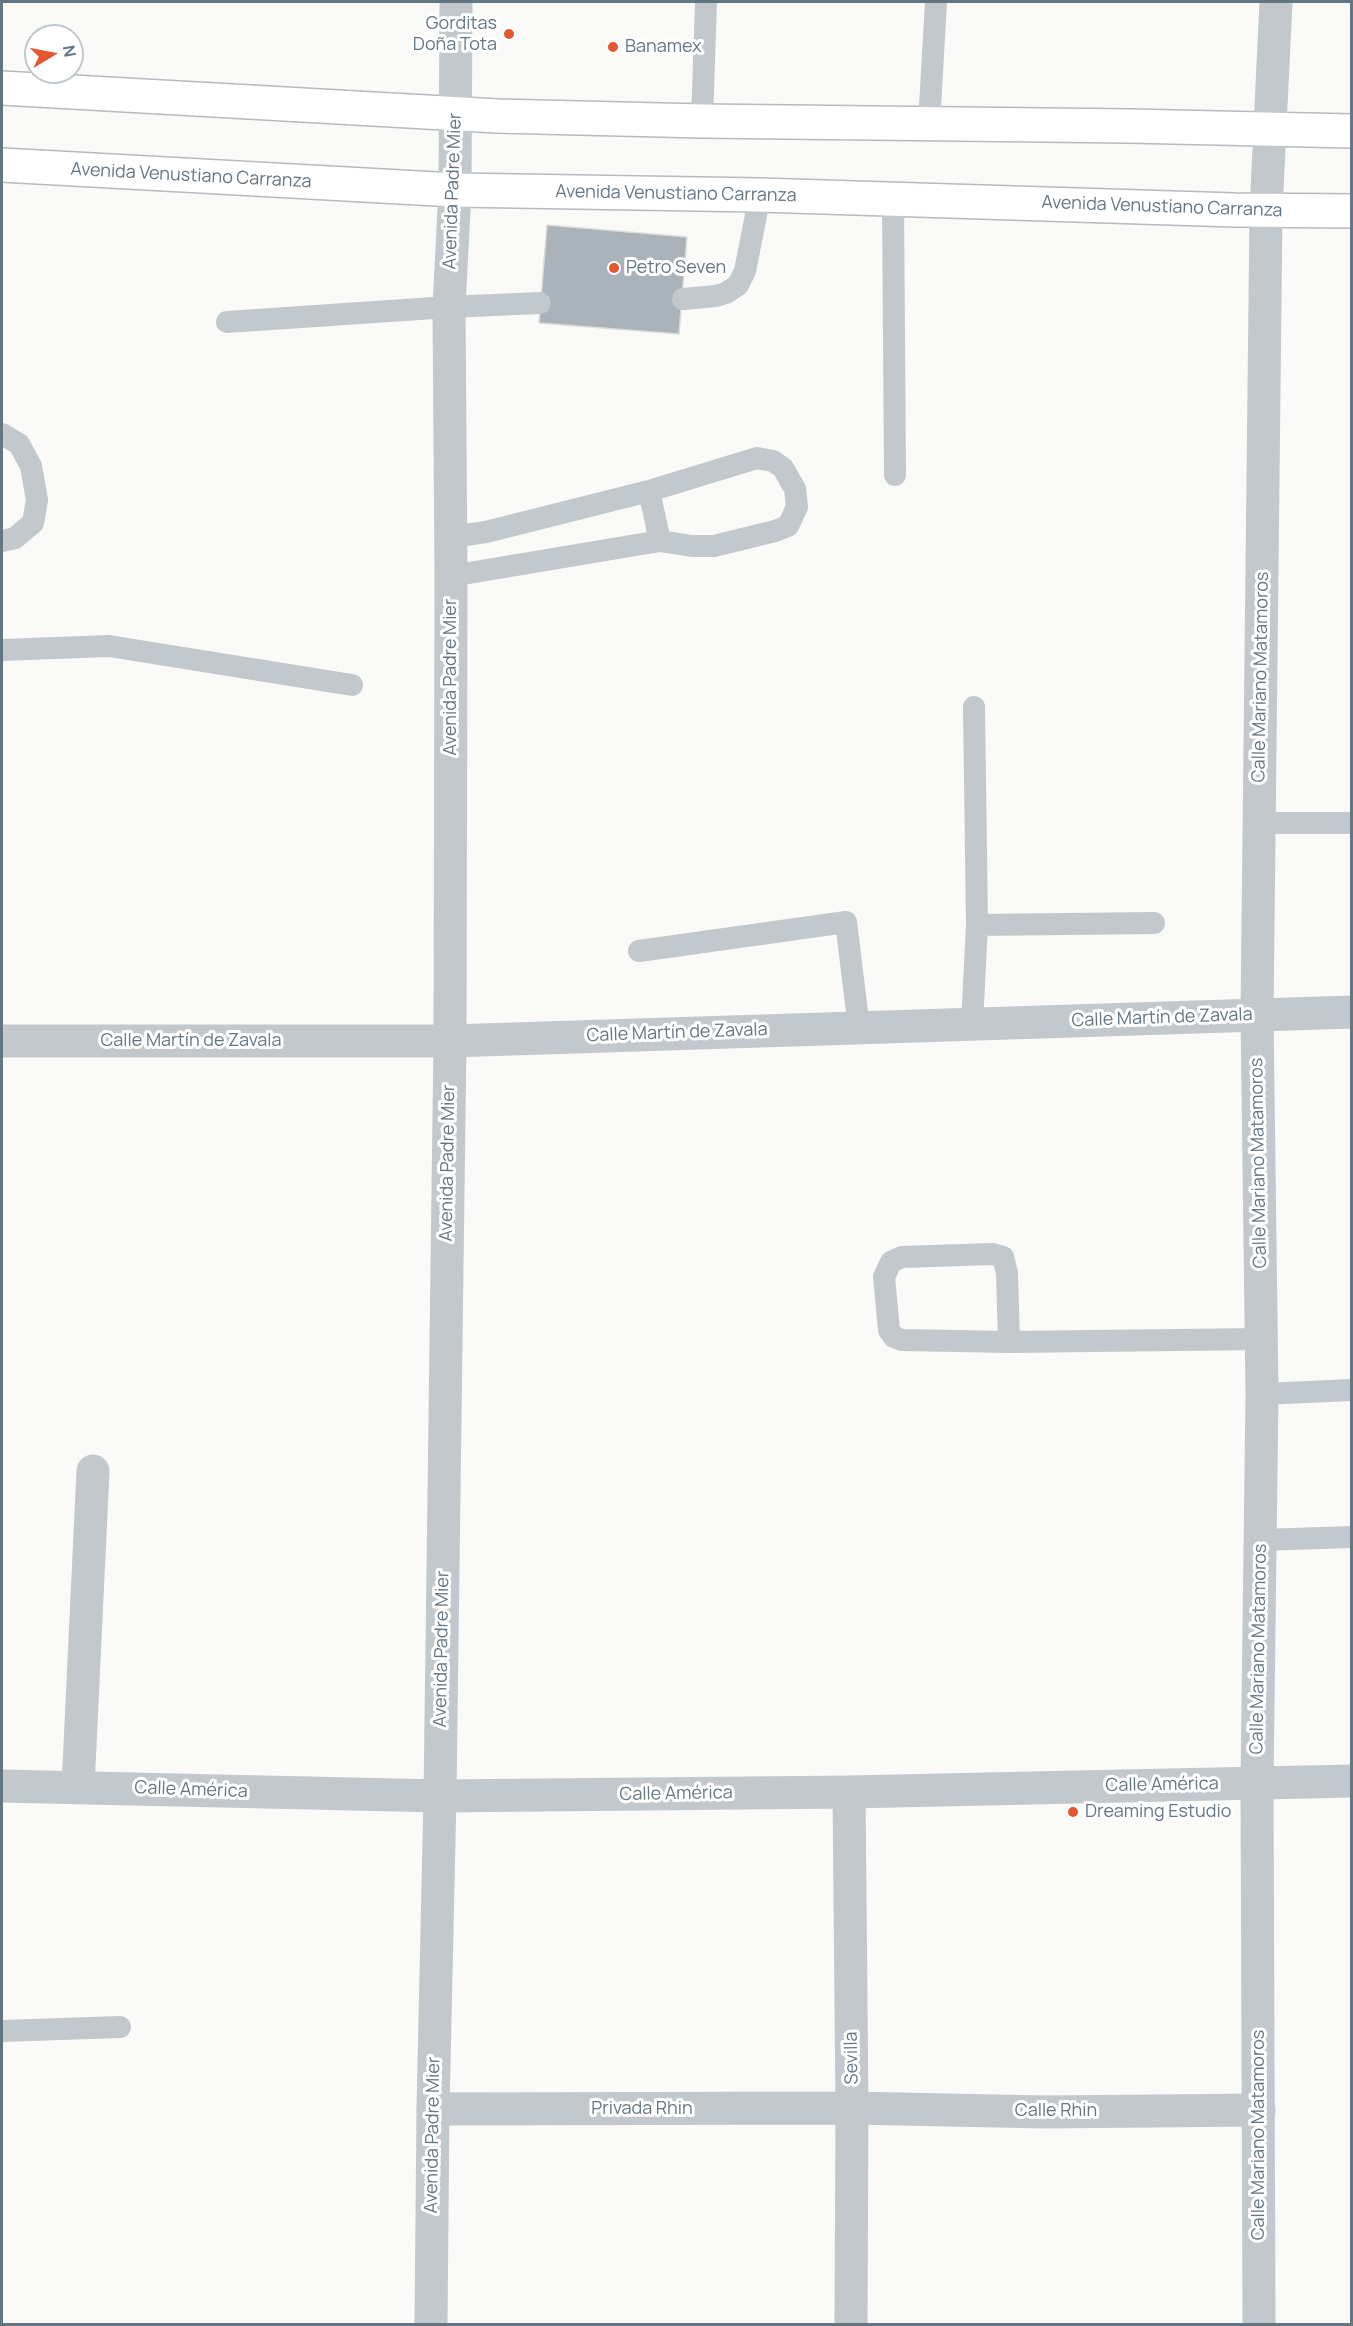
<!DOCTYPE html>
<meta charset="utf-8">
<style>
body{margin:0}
#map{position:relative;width:1353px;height:2326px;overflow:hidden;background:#fafaf8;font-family:Manrope,sans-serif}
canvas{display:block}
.frame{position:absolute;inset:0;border:3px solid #657683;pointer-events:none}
.north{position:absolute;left:24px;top:24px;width:60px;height:60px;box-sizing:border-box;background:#fff;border:2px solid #c1c8cd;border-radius:50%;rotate:80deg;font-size:16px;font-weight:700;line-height:24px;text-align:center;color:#657683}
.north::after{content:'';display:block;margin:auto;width:21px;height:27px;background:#e4572e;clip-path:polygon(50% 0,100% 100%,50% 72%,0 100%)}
</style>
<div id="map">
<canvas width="1353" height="2326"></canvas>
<div class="frame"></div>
<div class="north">N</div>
</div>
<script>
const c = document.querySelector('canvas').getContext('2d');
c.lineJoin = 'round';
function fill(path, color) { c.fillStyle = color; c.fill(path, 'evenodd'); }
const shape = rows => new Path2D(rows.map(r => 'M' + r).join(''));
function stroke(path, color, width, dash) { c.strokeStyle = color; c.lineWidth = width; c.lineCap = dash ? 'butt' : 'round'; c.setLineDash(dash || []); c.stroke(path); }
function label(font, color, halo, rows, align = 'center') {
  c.font = font + ' Manrope,sans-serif'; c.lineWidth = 6; c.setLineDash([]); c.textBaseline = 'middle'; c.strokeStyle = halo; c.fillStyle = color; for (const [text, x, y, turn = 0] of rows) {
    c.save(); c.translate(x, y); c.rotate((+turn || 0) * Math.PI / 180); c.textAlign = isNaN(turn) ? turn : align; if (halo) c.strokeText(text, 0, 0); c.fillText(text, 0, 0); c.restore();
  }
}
const building = shape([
 [547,225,687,237,679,334,539,323,547,225]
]);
fill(building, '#aab3b9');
stroke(building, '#dcdcda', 1.5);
const primary = shape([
 [2,88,497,116,702,121,1129,126,1352,131],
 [2,165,455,190,760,195,1235,210,1352,211]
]);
stroke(primary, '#b5babe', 36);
stroke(shape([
 [702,121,706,2],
 [929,124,936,2],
 [893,199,895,475],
 [683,299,716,296,726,293,738,285,745,271,760,195],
 [227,322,449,307,540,303],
 [2,434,19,444,31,466,37,500,33,523,15,538,2,541],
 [649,491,660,541],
 [451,537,486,532,649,491,757,458,773,461,783,468,795,489,797,507,788,526,775,531,714,546,692,546,660,541,451,576],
 [2,650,109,646,352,685],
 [974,707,977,925],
 [1259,823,1352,823],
 [639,951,846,922,859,1028],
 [972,1024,977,925,1154,923],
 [1009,1342,1007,1273,1003,1257,993,1254,902,1257,891,1262,884,1277,889,1330,894,1337,902,1340,1009,1342,1261,1339],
 [1262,1394,1352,1390],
 [1261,1540,1352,1537],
 [2,2031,120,2027]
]), '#c3c8cc', 22);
stroke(shape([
 [2,1041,450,1041,1352,1012],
 [2,1786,440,1796,849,1792,1352,1781],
 [78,1787,93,1471],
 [849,1792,852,2108,851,2324],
 [433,2109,852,2108,1045,2112,1259,2110]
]), '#c3c8cc', 33);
stroke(shape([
 [431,2324,433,2109,440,1796,450,1041,451,576,449,307,455,190,456,2],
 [1259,2324,1257,1783,1262,1394,1257,1014,1266,211,1276,2]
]), '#c3c8cc', 33);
stroke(primary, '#fff', 33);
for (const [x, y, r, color] of [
 [509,34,6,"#e4572e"],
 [613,47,6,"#e4572e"],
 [614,268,6,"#e4572e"],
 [1073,1812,6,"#e4572e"]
]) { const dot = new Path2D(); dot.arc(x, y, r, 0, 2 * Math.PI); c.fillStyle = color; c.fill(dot); stroke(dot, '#fff', 2); }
label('18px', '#657683', '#fff', [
 ["Gorditas",497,24,"right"],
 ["Doña Tota",497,45,"right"],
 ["Banamex",625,47],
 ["Petro Seven",626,268],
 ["Dreaming Estudio",1085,1812]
], 'left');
label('18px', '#657683', '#fff', [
 ["Avenida Venustiano Carranza",191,176,3],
 ["Avenida Padre Mier",453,191,-88],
 ["Avenida Venustiano Carranza",676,194,1],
 ["Avenida Venustiano Carranza",1162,207,2],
 ["Avenida Padre Mier",451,677,-90],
 ["Calle Mariano Matamoros",1261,677,-89],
 ["Calle Martín de Zavala",1162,1018,-2],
 ["Calle Martín de Zavala",677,1033,-2],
 ["Calle Martín de Zavala",191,1041],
 ["Avenida Padre Mier",448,1163,-89],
 ["Calle Mariano Matamoros",1259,1163,-91],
 ["Avenida Padre Mier",442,1649,-89],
 ["Calle Mariano Matamoros",1259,1649,-89],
 ["Calle América",1162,1785,-1],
 ["Calle América",191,1790,2],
 ["Calle América",676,1794,-1],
 ["Sevilla",852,2058,-91],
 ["Privada Rhin",642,2109],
 ["Calle Rhin",1056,2111],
 ["Avenida Padre Mier",433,2135,-89],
 ["Calle Mariano Matamoros",1259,2135,-90]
]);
</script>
